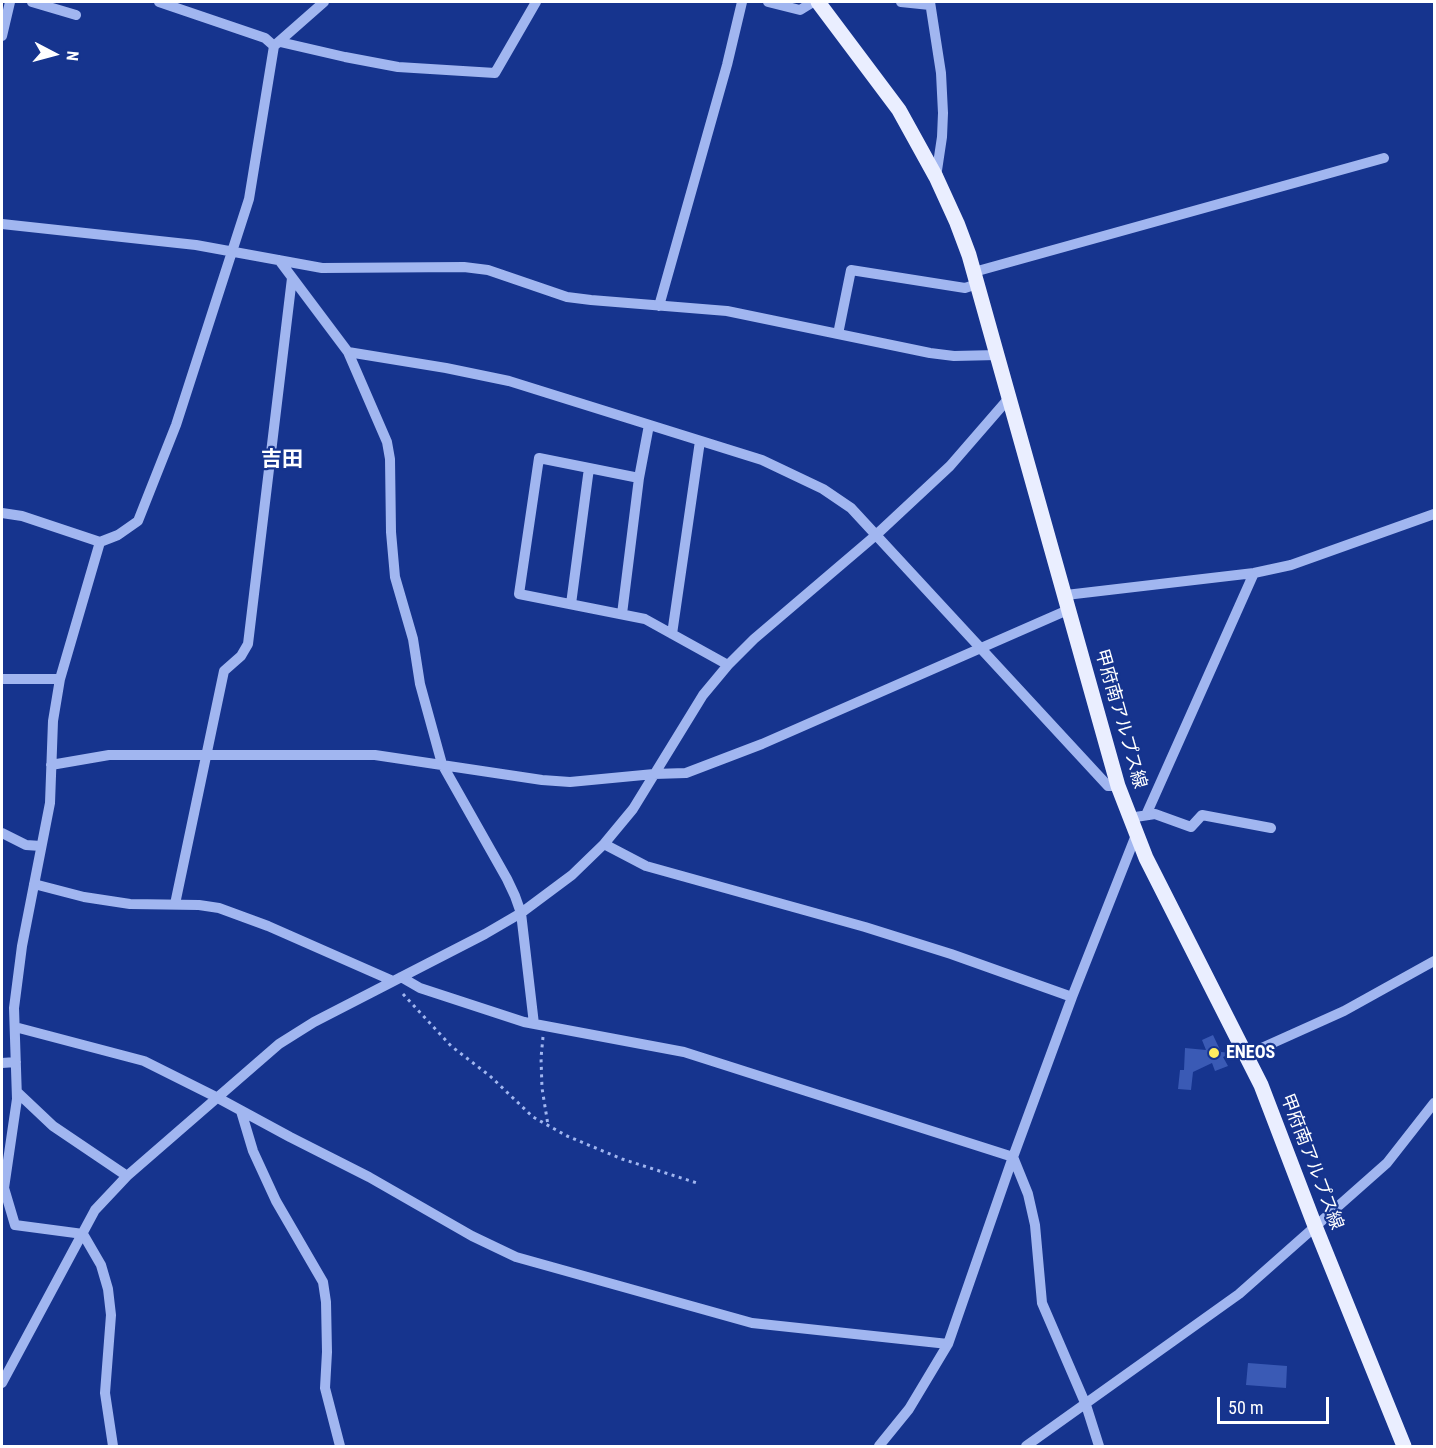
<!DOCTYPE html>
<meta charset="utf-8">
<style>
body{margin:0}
#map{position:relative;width:1436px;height:1448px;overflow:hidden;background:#16348e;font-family:"Roboto Condensed",sans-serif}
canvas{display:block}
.frame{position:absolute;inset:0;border:3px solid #fff;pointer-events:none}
.north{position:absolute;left:24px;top:24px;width:60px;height:60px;-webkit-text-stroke:4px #16348e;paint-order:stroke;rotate:96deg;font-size:16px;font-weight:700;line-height:24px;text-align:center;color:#fff}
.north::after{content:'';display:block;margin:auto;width:21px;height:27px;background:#fff;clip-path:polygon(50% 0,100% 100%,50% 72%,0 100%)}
.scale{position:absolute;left:1217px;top:1397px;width:112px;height:27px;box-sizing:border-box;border:3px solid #fff;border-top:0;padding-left:8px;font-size:18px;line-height:21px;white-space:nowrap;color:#fff;-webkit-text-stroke:4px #16348e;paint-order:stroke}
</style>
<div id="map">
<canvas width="1436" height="1448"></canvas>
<div class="frame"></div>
<div class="north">N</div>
<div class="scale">50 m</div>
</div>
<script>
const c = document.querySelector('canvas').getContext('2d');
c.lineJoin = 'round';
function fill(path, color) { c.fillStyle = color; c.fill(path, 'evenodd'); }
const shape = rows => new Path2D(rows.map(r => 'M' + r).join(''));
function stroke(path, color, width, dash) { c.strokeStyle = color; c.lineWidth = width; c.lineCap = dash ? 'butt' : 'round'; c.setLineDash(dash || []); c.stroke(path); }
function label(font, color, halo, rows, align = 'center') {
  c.font = font + ' "Roboto Condensed","Noto Sans JP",sans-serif'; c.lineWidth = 4.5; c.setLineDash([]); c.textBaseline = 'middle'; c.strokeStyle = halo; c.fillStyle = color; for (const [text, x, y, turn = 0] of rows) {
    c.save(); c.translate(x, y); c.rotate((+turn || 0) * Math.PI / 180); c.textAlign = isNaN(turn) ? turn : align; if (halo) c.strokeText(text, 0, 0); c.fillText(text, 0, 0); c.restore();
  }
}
fill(shape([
 [1213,1035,1221,1052,1232,1053,1223,1057,1228,1066,1215,1071,1212,1063,1193,1072,1191,1090,1178,1089,1180,1070,1184,1070,1185,1048,1206,1050,1202,1040],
 [1248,1363,1287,1366,1286,1388,1246,1385]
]), '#3a5ab5');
stroke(shape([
 [403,994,451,1046,490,1076,533,1117,567,1136,622,1159,697,1183],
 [543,1037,541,1058,542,1088,548,1125]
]), '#a1b6f0', 3, [3, 4.5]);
stroke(shape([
 [32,2,76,15],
 [159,2,265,38,274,46],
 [768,2,800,10,813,2],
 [901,2,930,5],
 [930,2,941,73,943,113,942,137,936,177],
 [2,36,10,2],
 [280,42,345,57,398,67,495,73,536,2],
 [2,224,196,245,322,268,464,267,488,270,567,297,591,300,727,311,930,353,954,356,997,355],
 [279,260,348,352,387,442,390,459,391,532,395,577,413,639,420,684,442,764,507,879,515,896,521,913,534,1024],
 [974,272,1384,158],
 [659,306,727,65,742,2],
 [838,334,851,270,965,288,977,284],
 [348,352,446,368,509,381,762,460,823,489,851,508,1108,786,1118,786],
 [639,478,539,458,519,594,645,619,728,665],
 [2,513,22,516,100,542,118,535,138,521,176,425,249,199,274,46,324,2],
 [100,542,60,679,53,721,50,803,22,946,14,1008,17,1099,4,1188,15,1225,83,1234,101,1265,108,1289,111,1315,105,1393,113,1446],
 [1066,595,1254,573,1291,565,1434,514],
 [571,604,589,468],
 [622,614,639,478,649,425],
 [672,634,700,441],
 [2,679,60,679],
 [51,765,109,755,375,755,542,780,570,782,654,774,686,773,762,744,1070,609],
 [1146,815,1254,573],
 [1129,818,1155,814,1191,827,1202,815,1271,828],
 [2,833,26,845,41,846],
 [604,844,646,866,865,927,951,954,1072,997],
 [34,884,84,897,130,904,199,905,219,908,268,926,393,981],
 [175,904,224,671,241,656,248,644,292,278],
 [401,977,420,988,524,1022,684,1052,1013,1157,1028,1194,1035,1225,1042,1303,1086,1405,1099,1446],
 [15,1027,144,1061,218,1098,290,1137,369,1177,472,1236,516,1257,752,1323,948,1344],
 [1246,1055,1344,1011,1434,961],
 [2,1063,16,1062],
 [17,1092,53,1126,127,1176],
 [241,1111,253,1151,276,1201,323,1282,326,1302,327,1352,325,1388,340,1446],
 [2,1383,95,1210,127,1176,279,1044,314,1022,485,934,521,913,572,875,604,844,633,809,703,695,728,665,754,639,876,535,950,466,1009,398],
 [879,1446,909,1409,948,1344,1013,1157,1072,997,1136,835],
 [1026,1446,1239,1294,1387,1163,1434,1103]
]), '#a1b6f0', 10);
stroke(shape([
 [818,2,899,110,936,177,957,223,969,255,997,355,1118,786,1146,858,1261,1085,1315,1226,1404,1446]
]), '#eaeeff', 15);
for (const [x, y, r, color] of [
 [1214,1053,6,"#ffee60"]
]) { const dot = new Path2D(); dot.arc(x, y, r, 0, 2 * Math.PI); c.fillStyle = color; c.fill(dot); stroke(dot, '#16348e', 2); }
label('18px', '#fff', '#16348e', [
 ["甲府南アルプス線",1120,719,74],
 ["甲府南アルプス線",1311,1162,69]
]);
label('bold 18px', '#fff', '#16348e', [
 ["ENEOS",1226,1053]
], 'left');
label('bold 21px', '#fff', '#16348e', [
 ["吉田",282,461]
]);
</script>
